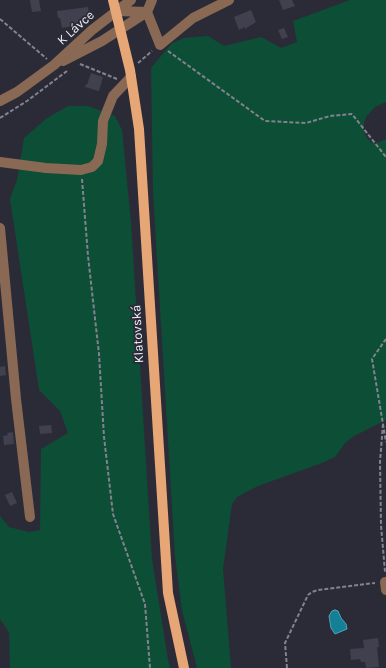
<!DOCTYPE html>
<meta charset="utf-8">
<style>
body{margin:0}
canvas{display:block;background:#2b2a37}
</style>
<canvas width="386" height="668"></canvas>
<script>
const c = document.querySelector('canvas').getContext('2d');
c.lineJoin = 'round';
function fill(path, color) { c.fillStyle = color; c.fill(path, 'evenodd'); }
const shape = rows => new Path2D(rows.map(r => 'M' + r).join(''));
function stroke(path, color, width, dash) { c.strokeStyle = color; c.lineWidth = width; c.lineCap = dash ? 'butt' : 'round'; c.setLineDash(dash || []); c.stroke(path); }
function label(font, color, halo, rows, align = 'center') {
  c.font = font + ' Karla,sans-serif'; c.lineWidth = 3.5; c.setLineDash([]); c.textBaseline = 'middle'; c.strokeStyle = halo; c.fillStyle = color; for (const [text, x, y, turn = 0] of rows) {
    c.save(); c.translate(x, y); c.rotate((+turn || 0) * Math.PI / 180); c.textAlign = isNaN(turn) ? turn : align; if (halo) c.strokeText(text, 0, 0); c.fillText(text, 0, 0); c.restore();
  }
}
fill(shape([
 [350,0,386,0,386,102,375,107,366,117,364,123,364,132,367,138,371,142,377,143,386,139,386,420,354,436,345,443,335,457,322,463,258,486,237,497,232,504,223,569,231,668,197,668,182,610,175,556,153,192,151,68,172,43,184,38,208,36,224,46,261,37,281,48,297,42,293,21],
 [68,106,88,106,115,116,122,130,131,222,152,559,168,660,170,668,10,668,9,632,0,619,0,516,9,527,29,532,40,530,41,449,68,433,60,411,39,390,10,199,17,180,24,138,47,118]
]), '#0c4e36');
const water = shape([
 [335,610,338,611,341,618,346,624,347,629,335,634,331,628,329,616,332,611,335,610]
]);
fill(water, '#138095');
stroke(water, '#55a2b3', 1);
fill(shape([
 [30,0,39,0,41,11,32,12],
 [279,0,292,0,295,6,283,10],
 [88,7,89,13,84,22,81,23,81,25,62,28,60,18,58,18,57,11],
 [251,10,256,22,245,29,245,27,239,30,234,17],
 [284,28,288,37,282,39,278,30],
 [91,73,103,77,99,91,85,87,86,84,87,85],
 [5,366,6,375,0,376,0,367],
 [51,425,52,433,40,434,39,426],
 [13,432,14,444,4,445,3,436,8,435,7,433],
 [12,492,17,503,10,506,5,495],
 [378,638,379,647,377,647,379,667,366,668,365,662,361,662,360,659,351,660,350,649,364,648,363,640]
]), '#40404e');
stroke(shape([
 [0,19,47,59],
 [168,51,265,121,306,123,330,116,352,114,386,157],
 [138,63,152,51],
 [80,64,117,79],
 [0,118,27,101,67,71],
 [82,179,88,256,99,354,104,437,113,514,145,604,150,668],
 [386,339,372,359,386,442],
 [383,424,380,462,381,525,385,572],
 [287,668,285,643,308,595,312,592,318,590,375,583]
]), '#83828e', 2, [4, 2]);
stroke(shape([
 [116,11,147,12],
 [147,12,160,45,193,18,229,0],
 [147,12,152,0],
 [63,61,102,41,147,12],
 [0,101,17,92,54,65,92,30,131,0],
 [0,162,46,168,81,170,92,167,98,161,102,144,103,121,113,96,131,77],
 [0,228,16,399,30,517],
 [385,582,386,590]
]), '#896953', 10);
stroke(shape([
 [113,0,130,70,139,129,168,593,184,668]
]), '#e7a676', 10);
label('13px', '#f0f0f9', '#2b2a37', [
 ["K Lávce",76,28,-42],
 ["Klatovská",138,334,-93]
]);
</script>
